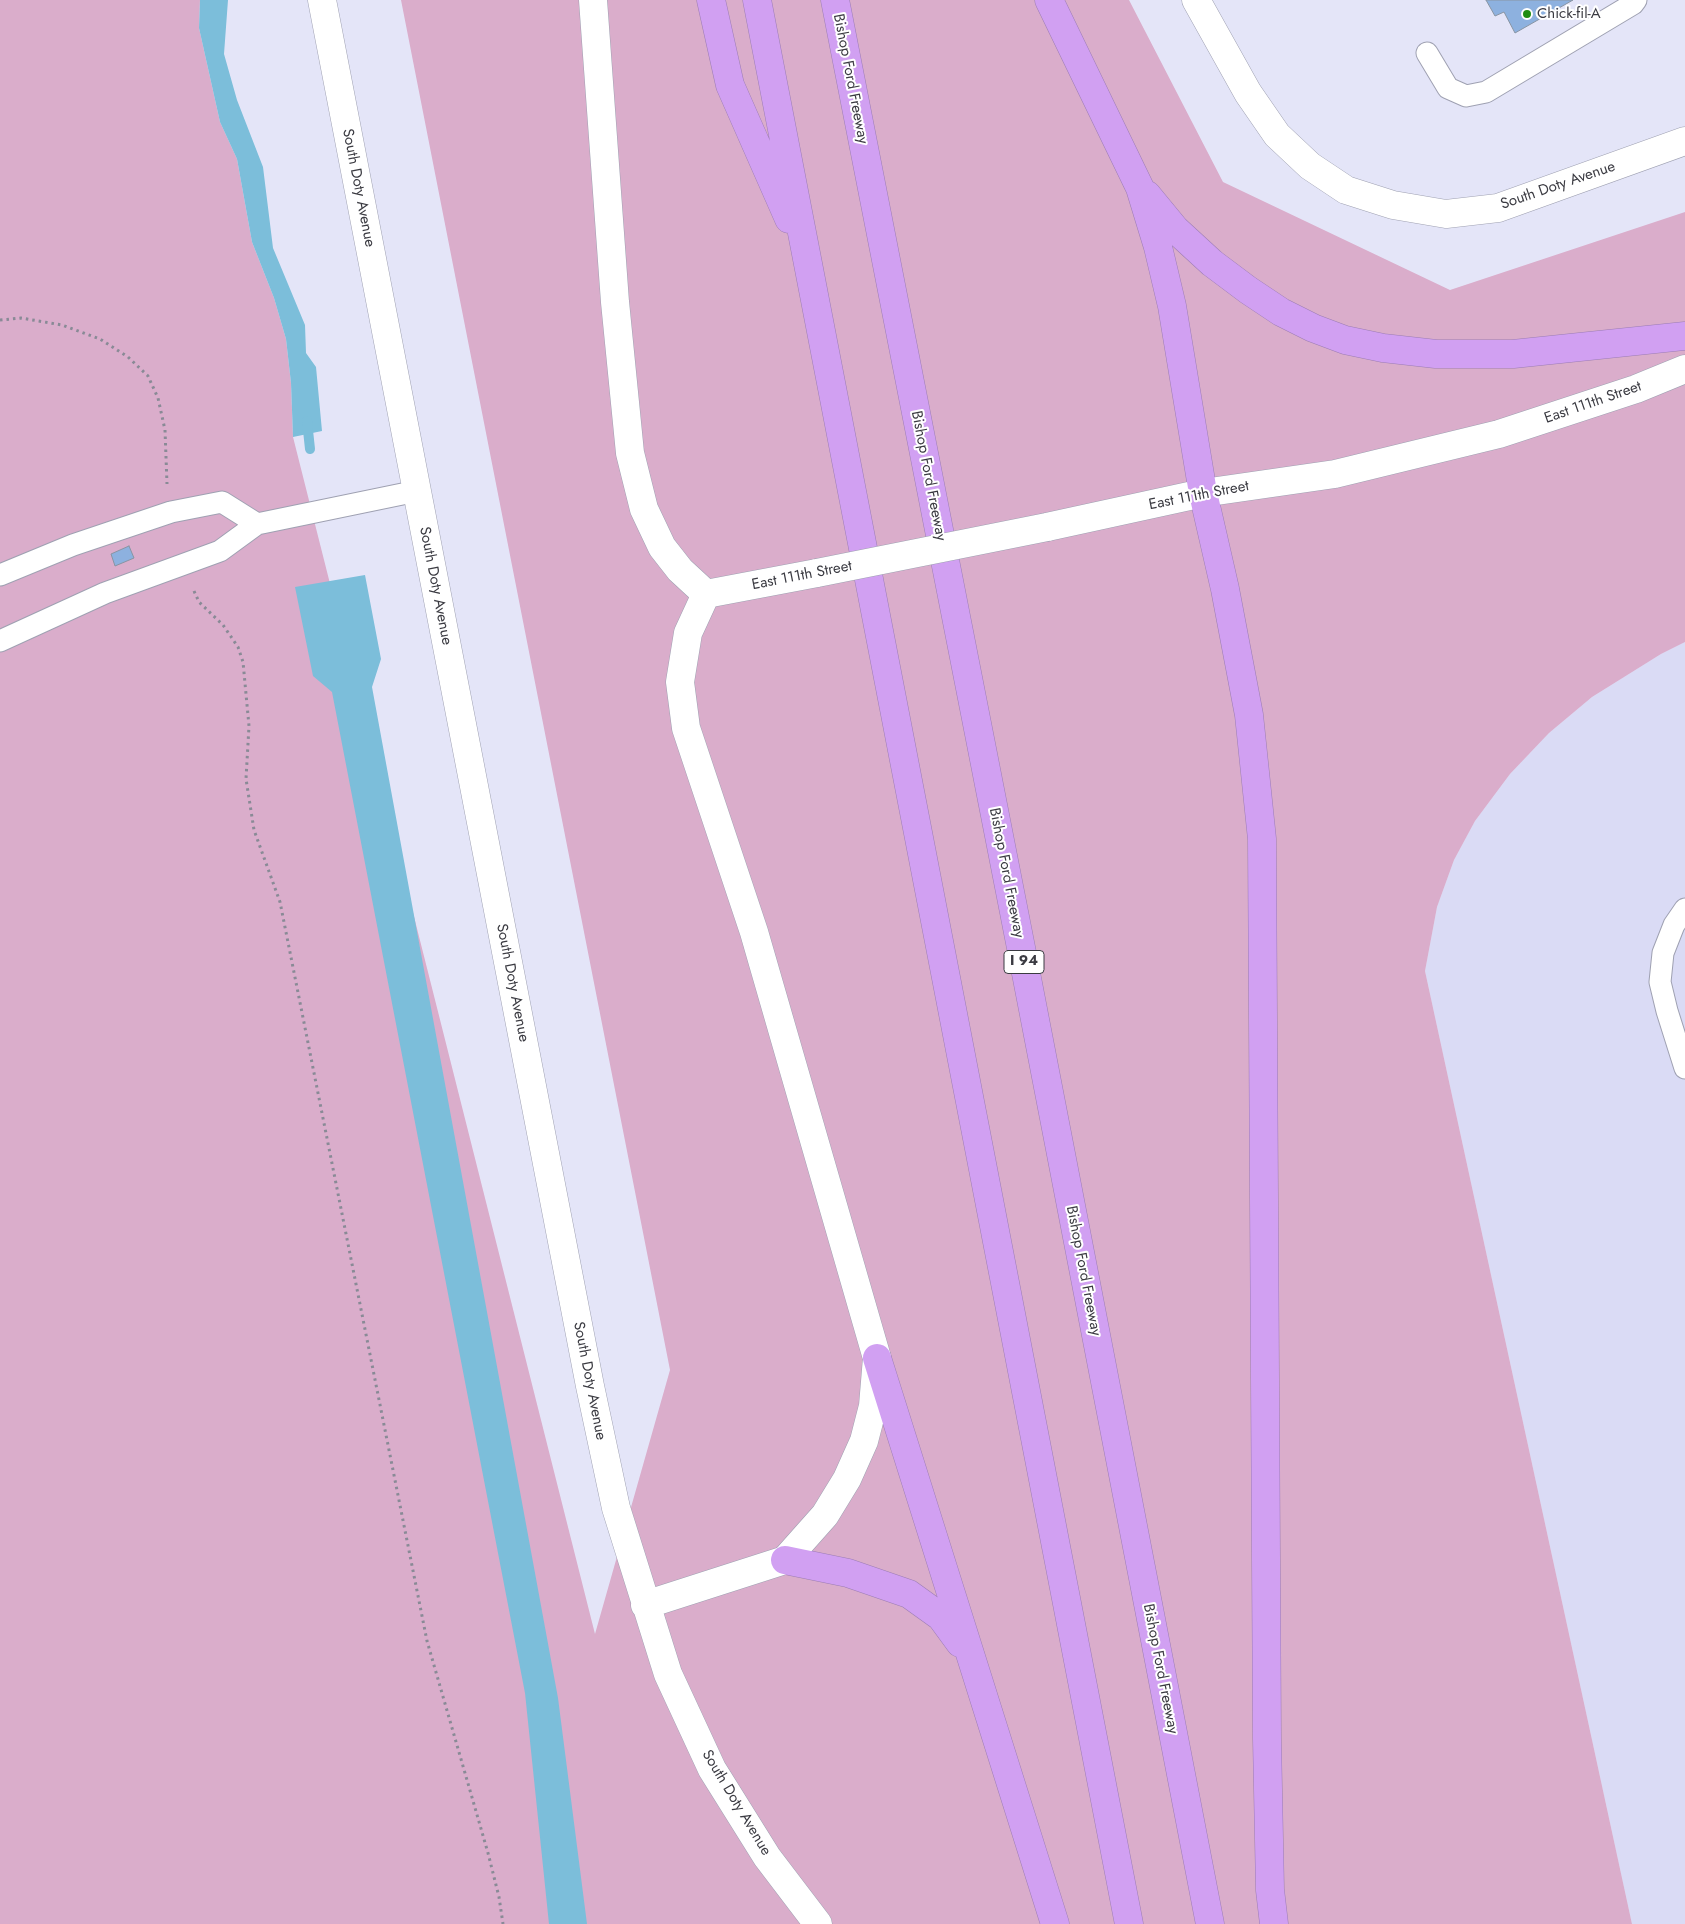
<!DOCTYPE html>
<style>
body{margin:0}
canvas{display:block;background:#e4e5f8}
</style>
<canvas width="1685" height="1924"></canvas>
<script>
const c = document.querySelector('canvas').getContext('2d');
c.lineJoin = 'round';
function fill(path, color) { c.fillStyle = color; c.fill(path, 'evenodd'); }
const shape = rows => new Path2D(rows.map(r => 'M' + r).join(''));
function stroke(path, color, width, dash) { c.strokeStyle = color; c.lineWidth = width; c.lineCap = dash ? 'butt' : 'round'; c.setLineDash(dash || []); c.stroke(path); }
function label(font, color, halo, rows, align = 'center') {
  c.font = font + ' Jost,sans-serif'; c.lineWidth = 4; c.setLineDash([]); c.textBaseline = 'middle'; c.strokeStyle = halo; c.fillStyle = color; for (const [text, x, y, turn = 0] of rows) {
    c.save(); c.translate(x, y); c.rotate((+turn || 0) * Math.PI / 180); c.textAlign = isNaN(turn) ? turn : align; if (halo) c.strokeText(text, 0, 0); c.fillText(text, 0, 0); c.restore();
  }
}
fill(shape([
 [1685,642,1685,1924,1632,1924,1425,971,1437,907,1454,860,1475,821,1510,774,1549,733,1592,697,1661,654]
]), '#dadbf5');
fill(shape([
 [0,0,200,0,199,28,220,122,237,159,252,242,274,298,286,339,291,383,293,437,595,1634,670,1370,401,0,1129,0,1223,182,1450,290,1685,212,1685,642,1661,654,1592,697,1549,733,1510,774,1475,821,1454,860,1437,907,1425,971,1632,1924,0,1924]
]), '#daadcb');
fill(shape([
 [200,0,228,0,224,54,237,100,263,167,273,248,305,325,306,353,316,367,322,431,293,437,291,383,286,339,274,298,252,242,237,159,220,122,199,28],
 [365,575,381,659,372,687,558,1698,587,1924,549,1924,525,1693,332,692,313,676,295,587]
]), '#7cbeda');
stroke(shape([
 [307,421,310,449]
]), '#7cbeda', 10);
const building = shape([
 [1486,0,1573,0,1515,33,1504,12,1495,16,1486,0],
 [129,546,134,558,115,566,111,554,129,546]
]);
fill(building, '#8db1df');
stroke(building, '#8995a3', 1);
const service = shape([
 [1427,53,1448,88,1466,96,1486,92,1633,4,1636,0],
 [0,575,73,545,171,512,222,502,257,524],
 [0,641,105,593,220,551,257,524,417,491],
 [1685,909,1674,925,1663,953,1660,982,1667,1011,1685,1068]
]);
const tertiary = shape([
 [322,0,590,1386,616,1508,668,1674,712,1769,767,1857,818,1924],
 [1196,0,1248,93,1277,135,1310,166,1346,190,1393,205,1446,214,1498,208,1685,141],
 [645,1605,785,1560]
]);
const secondary = shape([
 [593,0,615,302,630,453,644,509,662,547,680,570,706,594],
 [1047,527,1203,493,1335,474,1499,434,1636,389,1685,369],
 [706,594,688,633,680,682,686,728,754,932,877,1358,873,1406,864,1441,847,1479,825,1515,785,1560],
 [706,594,817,573]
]);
const motorway = shape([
 [711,0,730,85,789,219],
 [757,0,1129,1924],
 [835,0,1025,968,1210,1924],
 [1049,0,1140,188,1158,247,1172,306,1203,493,1225,589,1249,715,1262,839,1267,1739,1270,1890,1274,1924],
 [1147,195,1175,229,1212,263,1248,290,1281,312,1313,328,1345,340,1383,348,1436,354,1513,354,1685,336],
 [877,1358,1055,1924],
 [785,1560,848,1573,909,1594,941,1617,960,1643]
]);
stroke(service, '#9fa1b2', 23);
stroke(tertiary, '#9fa1b2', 29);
stroke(secondary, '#9fa1b2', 29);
stroke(motorway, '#9c7db4', 29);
stroke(shape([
 [0,320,21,318,62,325,100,339,128,357,148,376,158,398,165,430,167,484],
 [194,591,199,602,223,625,238,647,243,662,249,726,246,779,254,830,280,902,427,1641,488,1853,499,1897,503,1924]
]), '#898a96', 3, [2.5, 4]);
stroke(service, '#fff', 21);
stroke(tertiary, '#fff', 28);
stroke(secondary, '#fff', 28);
stroke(motorway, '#d1a0f2', 28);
const secondaryBridge = shape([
 [817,573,1047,527]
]);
stroke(secondaryBridge, '#9fa1b2', 29, []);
stroke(secondaryBridge, '#fff', 28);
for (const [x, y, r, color] of [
 [1527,14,5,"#1f8d11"]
]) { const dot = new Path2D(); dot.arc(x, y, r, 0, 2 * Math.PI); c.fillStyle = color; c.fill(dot); stroke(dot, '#fff', 2); }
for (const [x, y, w] of [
 [1024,962,40]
]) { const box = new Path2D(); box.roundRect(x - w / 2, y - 11.5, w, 23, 4); c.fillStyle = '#fff'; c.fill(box); stroke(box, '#3b3b42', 1); }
label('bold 14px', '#3b3b42', null, [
 ["I 94",1024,962]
]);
label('15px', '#3b3b42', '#fff', [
 ["Chick-fil-A",1537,14]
], 'left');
label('15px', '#3b3b42', '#fff', [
 ["Bishop Ford Freeway",850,79,79],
 ["South Doty Avenue",1558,186,-19],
 ["South Doty Avenue",358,188,79],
 ["East 111th Street",1593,403,-19],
 ["Bishop Ford Freeway",928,476,79],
 ["East 111th Street",1199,496,-11],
 ["East 111th Street",802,576,-11],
 ["South Doty Avenue",435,586,79],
 ["Bishop Ford Freeway",1006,873,79],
 ["South Doty Avenue",512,983,79],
 ["Bishop Ford Freeway",1083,1271,79],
 ["South Doty Avenue",589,1381,79],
 ["Bishop Ford Freeway",1160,1669,79],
 ["South Doty Avenue",736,1803,59]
]);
</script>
